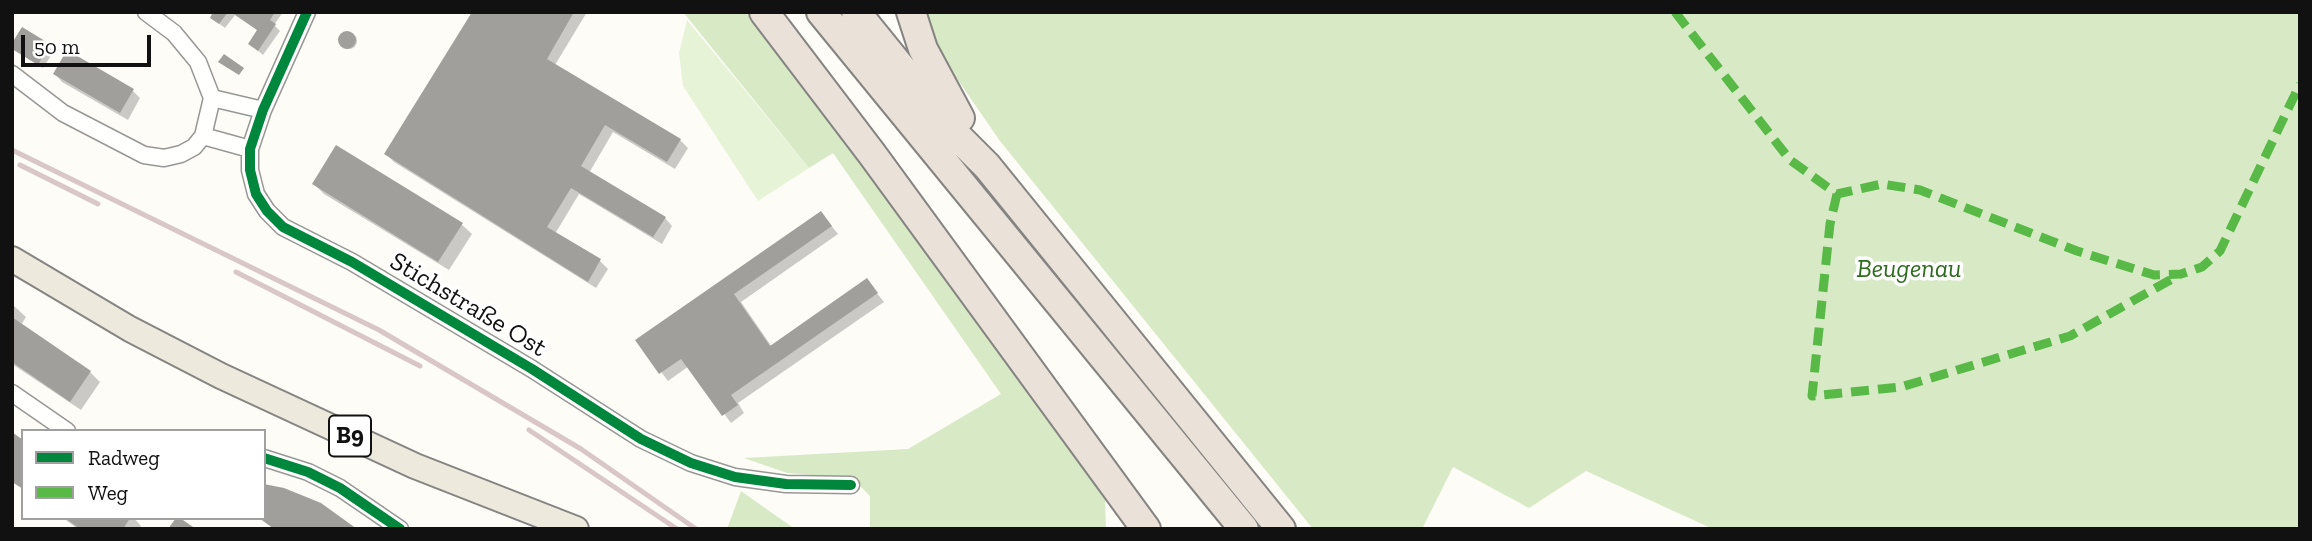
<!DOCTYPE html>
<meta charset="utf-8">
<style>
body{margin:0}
#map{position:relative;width:2312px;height:541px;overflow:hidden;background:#fdfcf7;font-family:"Zilla Slab",serif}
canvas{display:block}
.frame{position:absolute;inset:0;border:14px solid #111;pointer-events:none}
.legend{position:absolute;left:21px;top:429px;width:245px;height:91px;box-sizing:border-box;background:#fff;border:2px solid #a0a0a0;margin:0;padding:9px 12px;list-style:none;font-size:21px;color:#111}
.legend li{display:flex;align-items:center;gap:14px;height:35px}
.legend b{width:35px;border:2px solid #a0a0a0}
.scale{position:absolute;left:21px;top:35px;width:130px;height:32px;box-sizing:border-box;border:4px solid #111;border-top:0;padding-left:9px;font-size:21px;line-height:24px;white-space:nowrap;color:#111;-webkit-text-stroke:5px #fff;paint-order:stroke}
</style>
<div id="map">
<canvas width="2312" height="541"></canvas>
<div class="frame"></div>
<ul class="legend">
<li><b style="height:9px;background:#00873e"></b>Radweg</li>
<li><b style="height:9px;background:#58b947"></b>Weg</li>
</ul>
<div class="scale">50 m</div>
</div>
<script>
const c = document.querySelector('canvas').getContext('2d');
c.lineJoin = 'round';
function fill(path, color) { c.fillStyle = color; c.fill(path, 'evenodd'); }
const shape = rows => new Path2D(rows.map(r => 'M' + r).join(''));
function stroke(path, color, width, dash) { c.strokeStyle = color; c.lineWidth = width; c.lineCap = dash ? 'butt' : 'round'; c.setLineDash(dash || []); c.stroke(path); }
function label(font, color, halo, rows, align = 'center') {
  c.font = font + ' "Zilla Slab",serif'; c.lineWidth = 7; c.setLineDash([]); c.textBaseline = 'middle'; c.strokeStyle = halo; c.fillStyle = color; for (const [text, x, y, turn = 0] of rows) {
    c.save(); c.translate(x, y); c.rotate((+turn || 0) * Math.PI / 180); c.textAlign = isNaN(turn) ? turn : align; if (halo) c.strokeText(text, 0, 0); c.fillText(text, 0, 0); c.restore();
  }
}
fill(shape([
 [687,20,809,168,758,201,683,86,679,53]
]), '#e7f3d7');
fill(shape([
 [683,12,749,12,759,24,1072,447,1105,500,1106,529,870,529,870,496,852,478,787,473,744,458,908,449,1001,394,833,153,809,168],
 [926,12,2300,12,2300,529,1713,529,1586,471,1529,508,1453,467,1422,529,1313,529,1000,141,940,54],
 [741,491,795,529,727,529]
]), '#d8eac5');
fill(shape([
 [215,12,283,12,274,25,280,31,263,55,250,44,259,31,235,15,225,28,217,22],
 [474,12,587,12,555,65,680,140,688,148,675,169,613,132,589,173,665,218,672,226,662,244,579,194,555,234,600,261,608,269,596,288,394,162,386,154],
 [22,29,54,51,43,68,12,48],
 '341 41a8 8 0 1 1 16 0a8 8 0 1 1-16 0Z',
 [55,74,133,91,140,98,128,120,62,82],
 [314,184,461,224,472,234,449,270,324,194],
 [821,213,838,234,741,302,772,347,867,281,884,302,738,403,744,413,731,423,689,366,668,381,637,340],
 [12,304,26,317,21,325,90,372,100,382,81,410,12,364],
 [63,518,134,518,141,526,139,529,78,529]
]), '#0003');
fill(shape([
 [213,12,228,12,219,24,210,18],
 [231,12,275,12,270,20,276,24,258,51,248,44,257,30],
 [472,12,574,12,547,59,681,139,667,162,605,125,581,166,666,217,653,237,571,188,547,227,601,259,588,282,384,154],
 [22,27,50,44,38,65,12,49,12,43],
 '338 40a9 9 0 1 1 18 0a9 9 0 1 1-18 0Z',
 [67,50,134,89,120,113,53,74],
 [224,54,244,68,239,75,218,62],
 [336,145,463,223,438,262,312,184],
 [821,211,832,226,734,294,770,346,867,278,878,293,731,395,738,405,722,416,681,359,659,374,635,340],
 [12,317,91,371,70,402,12,362],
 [12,432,23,440,23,489,12,482],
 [264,484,284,488,321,503,357,529,274,529,259,518,264,518],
 [65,518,130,518,123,529,80,529],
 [176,518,180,518,196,529,168,529]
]), '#a19f9c');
const minor = shape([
 [307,12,263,110,250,149,250,170,256,194,267,211,283,227,352,262,532,369,641,439,691,463,735,477,786,484,851,485],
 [12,74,63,113,144,155,164,158,181,154,194,147,203,136,212,98,198,62,174,33,146,12],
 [212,98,263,110],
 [203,136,250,149],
 [12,393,67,431],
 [264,458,308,472,340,488,400,529]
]);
const primary = shape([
 [12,259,130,329,221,376,415,466,576,529]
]);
const motorway = shape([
 [764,12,872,154,1146,529],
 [821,12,1244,529],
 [856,12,955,134,987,166,1281,529],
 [911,12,923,49,960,118]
]);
stroke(minor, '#979795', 19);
stroke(primary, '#858482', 28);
stroke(motorway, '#858482', 32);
stroke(minor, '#fffffe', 16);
stroke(primary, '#ede9dc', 24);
stroke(motorway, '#eae1d8', 28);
stroke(shape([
 [12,150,379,330,581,449,696,529],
 [20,165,98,204],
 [236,272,420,366],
 [529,430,677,529]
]), '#d9c6c7', 5);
stroke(shape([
 [1675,12,1790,160,1837,194,1882,184,1920,190,2077,251,2154,275,2181,274,2202,267,2220,251,2300,84],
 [1837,194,1830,224,1812,396,1901,387,2070,336,2179,275]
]), '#58b947', 9, [18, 9]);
stroke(shape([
 [307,12,263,110,250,149,250,170,256,194,267,211,283,227,352,262,532,369,641,439,691,463,735,477,786,484,851,485],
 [264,458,308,472,340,488,400,529]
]), '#00873e', 10);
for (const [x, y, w] of [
 [350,436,42]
]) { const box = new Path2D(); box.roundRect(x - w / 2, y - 20.5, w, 41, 5); c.fillStyle = '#fff'; c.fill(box); stroke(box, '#111', 2); }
label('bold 24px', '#111', null, [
 ["B9",350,436]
]);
label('italic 26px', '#2f6b1f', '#fff', [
 ["Beugenau",1909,270]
]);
label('26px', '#111', '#fff', [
 ["Stichstraße Ost",468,305,31]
]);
</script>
